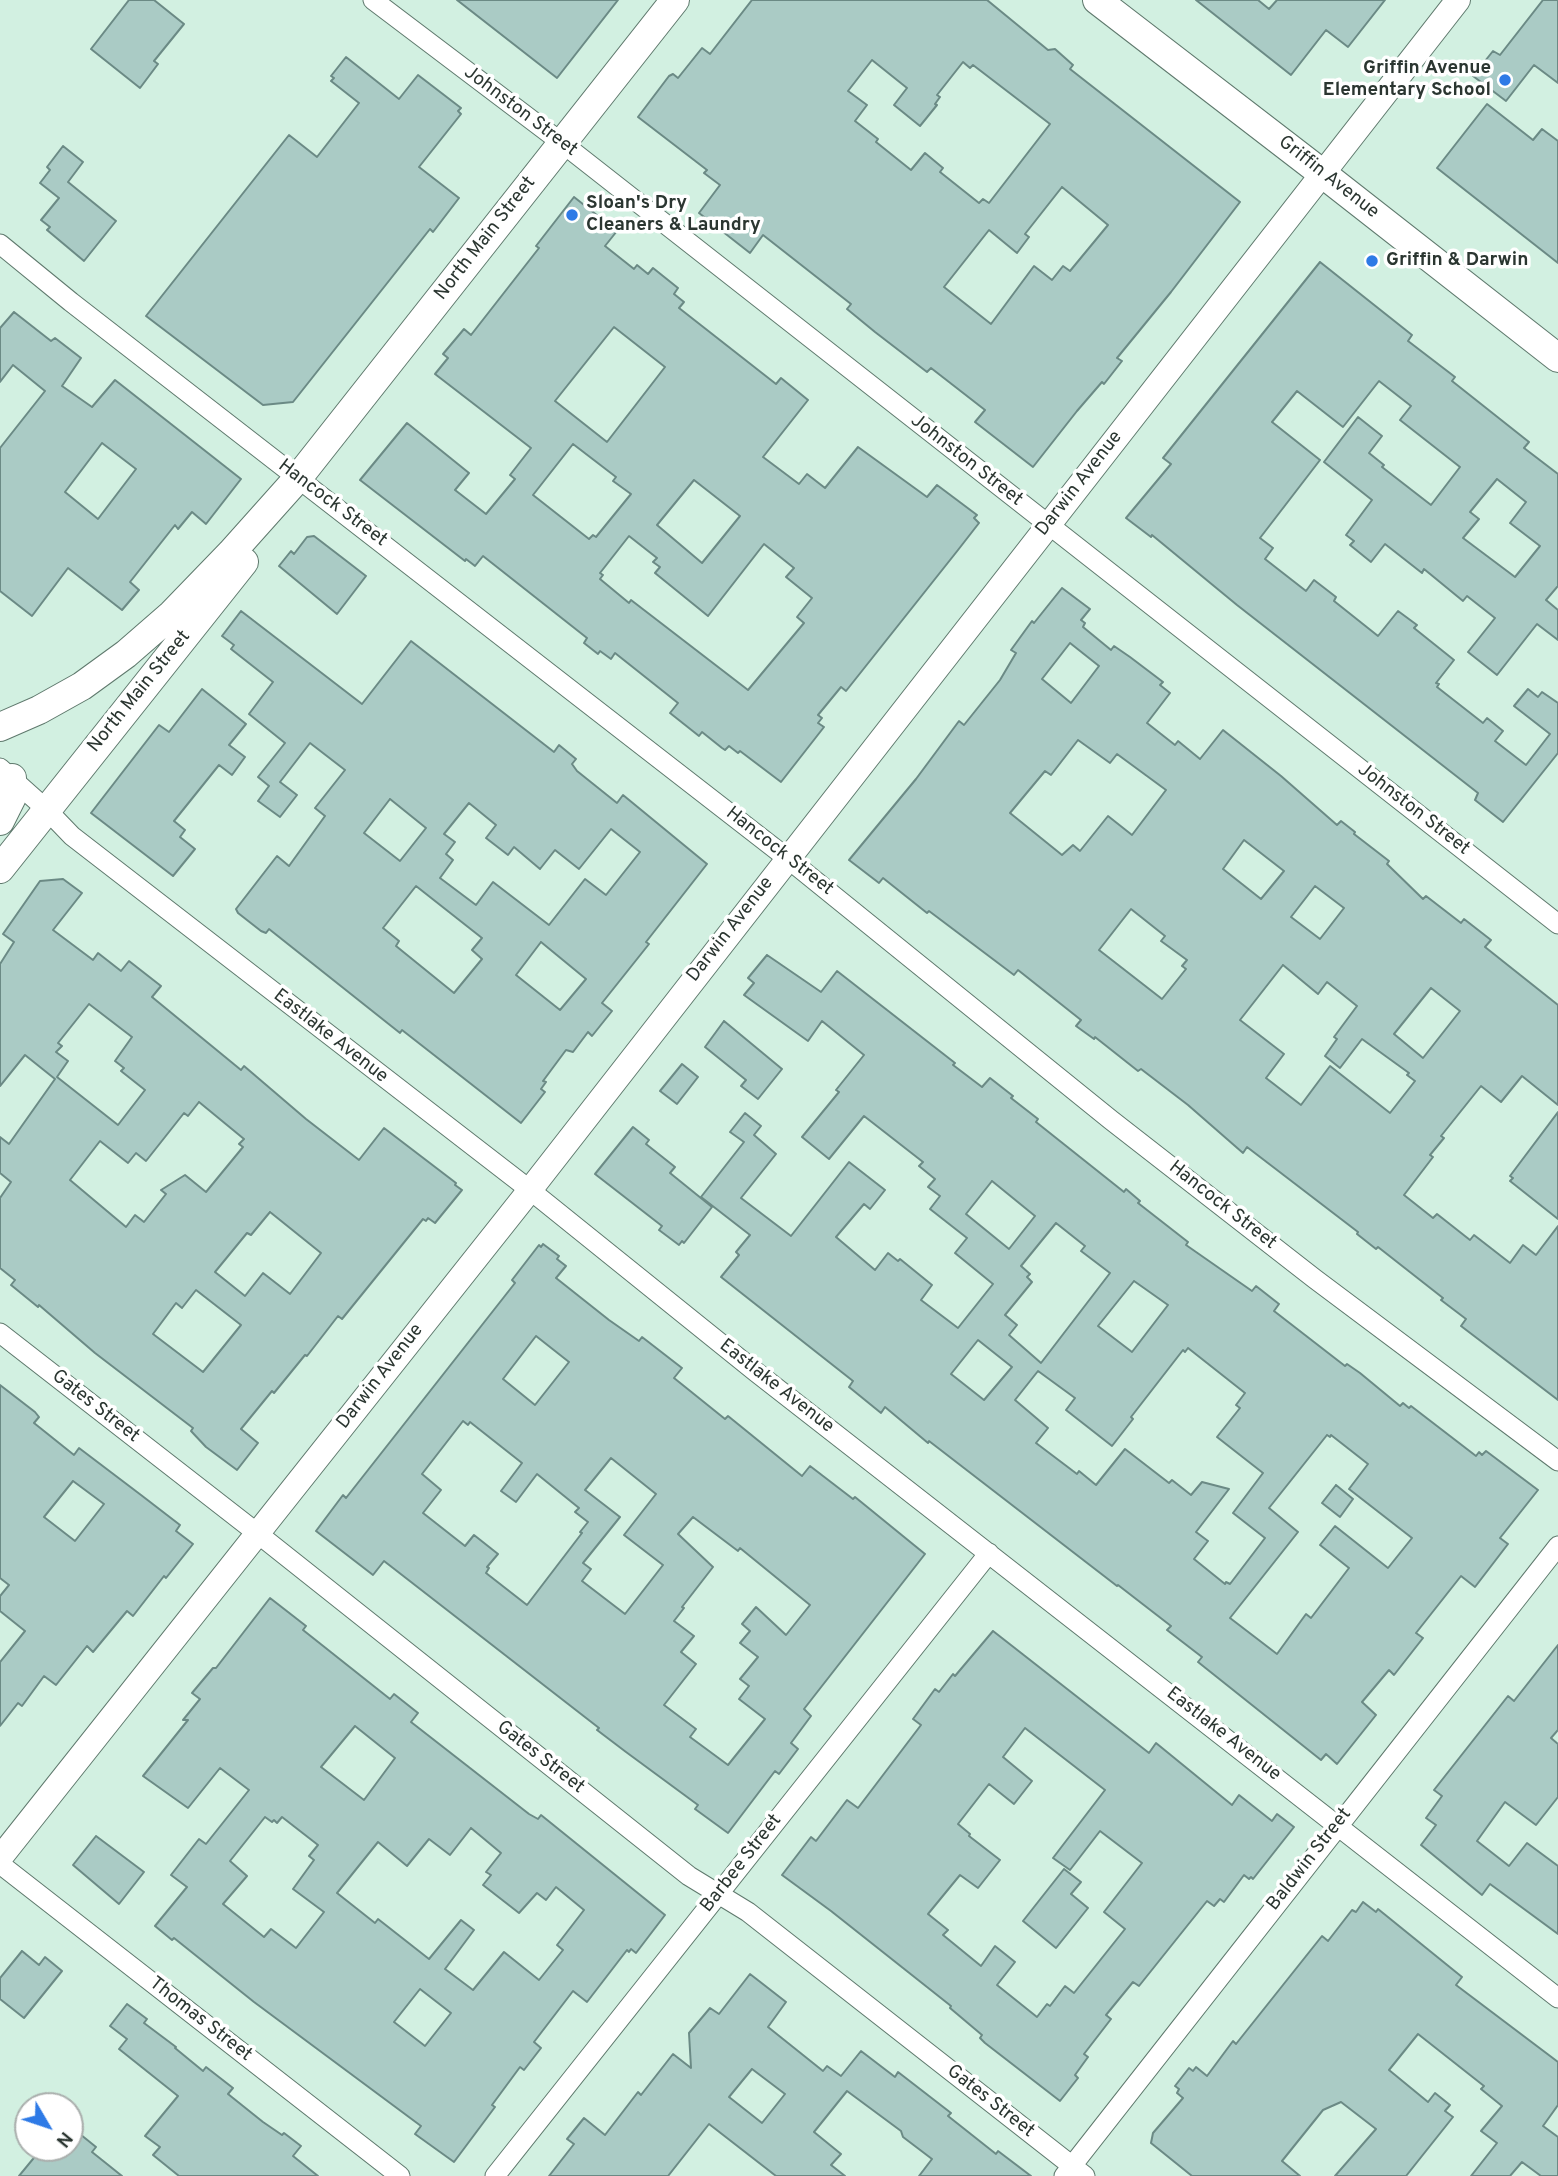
<!DOCTYPE html>
<style>
body{margin:0}
#map{position:relative;width:1558px;height:2176px;overflow:hidden;background:#d2f0e1;font-family:Overpass,sans-serif}
canvas{display:block}
.north{position:absolute;left:14px;top:2092px;width:70px;height:70px;box-sizing:border-box;background:#fff;border:2px solid #aaafad;border-radius:50%;rotate:129deg;font-size:19px;font-weight:700;line-height:28px;text-align:center;color:#2b3631}
.north::after{content:'';display:block;margin:auto;width:24px;height:32px;background:#2e7ae6;clip-path:polygon(50% 0,100% 100%,50% 72%,0 100%)}
</style>
<div id="map">
<canvas width="1558" height="2176"></canvas>
<div class="north">N</div>
</div>
<script>
const c = document.querySelector('canvas').getContext('2d');
c.lineJoin = 'round';
function fill(path, color) { c.fillStyle = color; c.fill(path, 'evenodd'); }
const shape = rows => new Path2D(rows.map(r => 'M' + r).join(''));
function stroke(path, color, width, dash) { c.strokeStyle = color; c.lineWidth = width; c.lineCap = dash ? 'butt' : 'round'; c.setLineDash(dash || []); c.stroke(path); }
function label(font, color, halo, rows, align = 'center') {
  c.font = font + ' Overpass,sans-serif'; c.lineWidth = 7; c.setLineDash([]); c.textBaseline = 'middle'; c.strokeStyle = halo; c.fillStyle = color; for (const [text, x, y, turn = 0] of rows) {
    c.save(); c.translate(x, y); c.rotate((+turn || 0) * Math.PI / 180); c.textAlign = isNaN(turn) ? turn : align; if (halo) c.strokeText(text, 0, 0); c.fillText(text, 0, 0); c.restore();
  }
}
const building = shape([
 [129,0,154,0,184,24,154,61,158,64,140,88,91,49,129,0],
 [457,0,618,0,557,78,457,0],
 [752,0,987,0,1048,50,1055,49,1073,65,1070,69,1240,202,1171,292,1117,358,1122,361,1104,384,1102,382,1077,411,1033,467,975,422,985,410,931,368,927,372,875,332,847,309,851,304,763,235,750,253,699,213,720,185,704,173,707,170,638,117,669,76,673,74,678,78,702,48,710,54,752,0],
 [872,60,907,88,894,105,920,126,937,105,935,104,940,97,937,95,963,62,970,68,973,65,1050,124,989,203,983,199,979,203,940,172,943,168,925,153,911,170,876,142,878,139,855,121,867,105,848,91,872,60],
 [1062,187,1108,225,1070,271,1063,266,1052,280,1034,266,991,324,944,287,989,230,1017,253,1029,237,1025,234,1062,187],
 [1196,0,1258,0,1269,9,1277,0,1385,0,1348,47,1326,30,1291,75,1196,0],
 [1543,0,1558,0,1558,83,1534,65,1506,101,1473,76,1493,51,1500,55,1543,0],
 [346,57,399,99,418,75,461,108,458,111,461,114,419,167,459,198,433,232,430,229,293,402,263,405,146,316,289,135,317,157,359,103,331,81,334,78,331,76,346,57],
 [1487,104,1533,140,1542,129,1558,141,1558,263,1437,168,1487,104],
 [63,146,83,162,68,182,116,221,84,261,47,230,50,227,41,220,59,198,40,183,50,170,47,167,63,146],
 [574,197,617,231,605,246,634,269,637,265,648,274,653,268,678,288,674,294,684,302,679,308,776,384,781,378,808,400,763,457,799,484,807,474,825,488,858,447,927,497,937,485,977,515,974,518,979,523,958,550,846,691,841,687,818,715,822,718,818,723,824,727,781,782,740,751,738,753,729,746,725,750,722,748,702,732,699,736,670,713,678,703,615,653,611,659,600,651,598,654,584,643,587,638,483,556,475,566,466,559,465,561,360,480,407,423,469,473,455,490,486,514,515,479,510,475,531,448,435,374,448,358,443,354,464,329,471,335,539,248,536,246,574,197],
 [614,327,665,367,607,442,555,401,614,327],
 [573,444,616,477,613,481,631,494,596,537,593,535,589,539,533,495,573,444],
 [694,480,740,516,702,563,657,525,694,480],
 [629,536,657,558,653,562,660,567,655,573,708,616,764,544,794,568,786,577,812,598,797,617,804,623,748,690,631,600,629,603,600,579,603,575,600,573,629,536],
 [1320,262,1412,335,1408,341,1455,377,1452,381,1529,442,1524,448,1558,474,1558,586,1546,600,1558,610,1558,640,1537,624,1497,675,1468,652,1495,618,1467,596,1463,601,1424,569,1422,573,1385,544,1371,562,1350,545,1354,541,1346,535,1372,500,1324,462,1358,417,1382,436,1369,453,1384,465,1382,467,1431,505,1460,467,1400,420,1411,406,1379,381,1343,427,1297,391,1272,422,1320,460,1260,538,1273,548,1265,559,1306,591,1314,580,1336,597,1334,601,1378,636,1398,611,1417,625,1414,628,1454,660,1436,683,1439,684,1437,687,1483,723,1487,718,1503,731,1495,741,1526,765,1550,734,1514,706,1528,689,1538,697,1542,692,1558,703,1558,753,1503,822,1475,800,1478,793,1237,605,1152,535,1151,537,1126,518,1171,464,1163,458,1320,262],
 [1497,479,1526,502,1510,523,1540,546,1515,577,1463,538,1479,519,1470,512,1497,479],
 [14,312,51,341,55,338,81,358,62,386,92,407,115,380,241,479,206,524,192,512,178,529,175,525,130,582,139,590,122,610,68,568,32,616,0,591,0,448,45,391,13,365,0,382,0,328,14,312],
 [102,443,136,469,98,519,65,492,102,443],
 [314,536,366,576,337,614,279,566,291,551,294,554,307,537,314,536],
 [1062,588,1090,609,1081,620,1085,623,1083,627,1111,650,1114,646,1130,657,1163,682,1160,685,1170,693,1147,723,1175,745,1178,741,1200,759,1223,730,1281,776,1337,825,1341,821,1355,832,1354,834,1389,861,1387,864,1423,899,1426,896,1461,923,1464,919,1491,940,1485,947,1558,1005,1558,1105,1522,1076,1501,1102,1481,1086,1441,1136,1444,1138,1430,1155,1433,1157,1404,1195,1433,1218,1437,1214,1470,1240,1474,1235,1510,1263,1523,1245,1536,1255,1558,1226,1558,1400,1461,1326,1466,1319,1441,1300,1443,1298,1378,1247,1376,1249,1357,1234,1358,1232,1247,1147,1243,1153,1188,1105,1141,1069,1138,1071,1095,1037,1094,1039,1076,1026,1081,1020,1018,970,1014,975,929,911,927,913,883,878,879,883,849,860,916,779,959,721,964,725,1000,680,1016,653,1011,650,1032,621,1034,623,1062,588],
 [1070,643,1099,666,1071,703,1042,679,1070,643],
 [1078,740,1110,763,1117,754,1166,790,1132,835,1108,816,1080,851,1073,845,1062,855,1010,813,1045,771,1051,775,1078,740],
 [1244,840,1284,871,1261,899,1223,869,1244,840],
 [1315,886,1344,908,1320,939,1291,917,1315,886],
 [1131,909,1165,936,1161,941,1187,960,1182,966,1186,969,1162,999,1099,950,1131,909],
 [1283,965,1318,994,1327,982,1357,1006,1334,1037,1337,1039,1325,1056,1340,1068,1362,1039,1409,1073,1407,1075,1415,1081,1390,1113,1330,1066,1301,1105,1266,1078,1284,1054,1240,1020,1283,965],
 [1431,988,1460,1011,1423,1058,1394,1034,1431,988],
 [241,611,362,704,411,641,554,752,559,745,576,759,572,764,577,771,617,803,623,795,707,864,646,942,649,944,602,1003,612,1011,592,1036,588,1032,573,1052,566,1050,543,1081,546,1082,541,1089,545,1092,521,1123,402,1030,400,1033,269,929,266,933,261,931,238,913,236,909,277,856,289,866,325,816,315,808,345,770,310,743,280,782,297,795,280,817,258,801,269,786,258,777,285,743,249,714,273,682,231,649,234,645,222,636,241,611],
 [390,799,426,828,400,861,364,833,390,799],
 [469,803,496,825,486,838,508,855,514,847,540,869,555,850,579,869,611,829,640,852,606,895,585,879,549,925,493,882,476,905,440,878,453,860,446,854,455,842,444,834,469,803],
 [416,886,482,938,472,950,482,959,454,993,396,946,399,941,383,928,416,886],
 [541,942,586,979,560,1010,516,975,541,942],
 [202,689,246,724,229,745,245,757,232,775,219,765,174,821,185,830,180,837,195,849,173,876,91,813,159,725,169,732,202,689],
 [63,879,82,893,53,930,93,960,98,953,121,971,129,961,161,986,152,997,241,1070,244,1066,306,1119,359,1160,384,1128,456,1183,455,1185,462,1190,435,1223,428,1218,426,1221,423,1219,342,1319,338,1316,307,1356,305,1355,274,1393,272,1391,241,1429,258,1443,237,1470,206,1447,191,1431,193,1428,95,1353,39,1305,38,1307,11,1285,15,1280,0,1268,0,1198,11,1182,0,1173,0,1137,9,1144,55,1079,25,1055,0,1086,0,964,14,942,3,934,40,881,63,879],
 [89,1004,132,1037,115,1061,124,1068,121,1071,145,1090,118,1125,57,1077,68,1061,56,1052,62,1046,58,1043,89,1004],
 [199,1102,244,1139,239,1144,243,1147,206,1192,185,1175,161,1190,166,1194,144,1222,135,1215,126,1227,70,1180,100,1141,128,1163,136,1153,146,1161,184,1113,188,1116,199,1102],
 [270,1212,321,1253,290,1294,263,1273,245,1296,215,1272,247,1233,251,1235,270,1212],
 [196,1290,241,1325,203,1372,153,1334,176,1303,182,1308,196,1290],
 [767,955,821,992,837,971,955,1063,953,1065,982,1087,990,1078,1013,1096,1011,1098,1038,1119,1036,1122,1124,1192,1126,1189,1140,1201,1138,1203,1188,1242,1186,1245,1252,1291,1256,1286,1279,1304,1274,1311,1345,1366,1347,1364,1360,1373,1400,1406,1403,1403,1409,1408,1411,1406,1476,1456,1479,1452,1482,1455,1486,1451,1538,1490,1500,1538,1508,1544,1475,1587,1461,1576,1416,1633,1423,1638,1394,1675,1389,1670,1362,1702,1376,1715,1337,1764,1326,1754,1321,1760,1198,1662,1202,1657,1167,1630,1171,1626,1118,1585,1117,1586,929,1441,928,1443,885,1407,881,1413,849,1387,853,1381,721,1277,739,1255,736,1252,750,1235,701,1197,744,1142,730,1132,745,1113,761,1126,754,1135,776,1154,741,1198,791,1236,849,1162,885,1190,870,1209,864,1204,836,1237,875,1270,888,1253,898,1261,900,1259,932,1285,921,1300,958,1328,993,1284,955,1253,967,1238,930,1209,940,1196,928,1187,935,1179,919,1166,923,1162,864,1116,829,1159,802,1137,839,1092,836,1090,864,1055,822,1021,808,1041,744,995,754,983,748,978,767,955],
 [992,1181,1035,1216,1009,1249,966,1214,992,1181],
 [1056,1223,1085,1246,1081,1251,1110,1273,1041,1363,1009,1335,1017,1325,1005,1315,1032,1282,1027,1277,1030,1274,1021,1266,1056,1223],
 [1134,1281,1168,1305,1132,1352,1098,1326,1134,1281],
 [978,1340,1012,1367,984,1400,951,1374,978,1340],
 [1188,1348,1245,1393,1236,1405,1240,1408,1217,1437,1263,1473,1233,1513,1265,1538,1230,1584,1226,1582,1225,1584,1194,1559,1208,1541,1196,1532,1229,1489,1202,1482,1191,1495,1172,1480,1169,1483,1125,1449,1096,1485,1079,1471,1077,1474,1036,1443,1048,1428,1015,1400,1038,1371,1075,1398,1066,1410,1112,1446,1133,1419,1131,1417,1183,1350,1185,1352,1188,1348],
 [1327,1435,1330,1437,1331,1435,1368,1464,1349,1489,1412,1538,1388,1568,1335,1526,1320,1545,1349,1568,1311,1618,1306,1614,1277,1654,1230,1618,1298,1532,1269,1508,1327,1435],
 [724,1021,782,1069,758,1099,741,1086,746,1080,705,1047,724,1021],
 [682,1064,698,1077,677,1104,660,1091,682,1064],
 [1558,1112,1558,1219,1510,1181,1513,1178,1510,1176,1558,1112],
 [633,1127,649,1140,646,1144,675,1167,670,1173,712,1207,684,1243,682,1241,679,1245,659,1230,662,1226,595,1174,633,1127],
 [543,1244,559,1256,557,1259,566,1266,556,1278,609,1320,639,1341,642,1337,682,1368,674,1378,725,1419,728,1416,802,1476,810,1466,853,1499,855,1497,925,1554,804,1709,811,1716,791,1743,798,1749,779,1774,775,1771,728,1833,695,1809,698,1805,626,1752,597,1730,599,1728,384,1561,373,1575,316,1531,343,1495,346,1498,515,1283,512,1280,539,1245,541,1247,543,1244],
 [536,1336,569,1362,535,1405,503,1379,536,1336],
 [463,1421,468,1425,470,1422,522,1463,501,1491,516,1502,537,1474,579,1508,575,1512,588,1522,580,1532,582,1533,527,1605,486,1573,489,1568,487,1567,498,1554,474,1535,465,1546,423,1513,441,1490,422,1474,463,1421],
 [611,1458,656,1494,624,1535,663,1565,625,1614,582,1581,591,1569,583,1563,620,1517,585,1490,611,1458],
 [693,1517,738,1551,740,1548,810,1605,786,1635,756,1607,742,1624,750,1631,740,1643,758,1657,740,1679,749,1686,739,1699,765,1719,728,1765,690,1737,696,1729,664,1705,696,1664,681,1652,694,1636,674,1621,684,1608,682,1607,713,1567,678,1534,693,1517],
 [0,1385,35,1412,39,1417,34,1423,74,1455,79,1448,141,1495,180,1525,176,1531,193,1544,166,1578,164,1576,133,1616,127,1611,93,1652,87,1646,56,1685,44,1676,22,1706,18,1703,0,1726,0,1662,25,1631,0,1611,0,1596,9,1585,0,1578,0,1385],
 [73,1481,104,1504,75,1541,44,1517,73,1481],
 [1336,1485,1353,1499,1340,1517,1322,1503,1336,1485],
 [270,1598,306,1626,303,1630,390,1699,394,1694,418,1713,411,1722,529,1814,538,1819,541,1815,665,1915,636,1953,631,1949,629,1952,627,1950,587,2002,573,1991,534,2042,541,2048,524,2070,520,2067,492,2105,495,2107,454,2162,415,2134,421,2126,254,2002,174,1938,172,1940,155,1926,187,1887,171,1875,199,1839,206,1844,249,1790,220,1768,188,1808,143,1776,188,1720,183,1720,200,1699,192,1693,213,1668,216,1668,270,1598],
 [355,1726,395,1758,364,1800,321,1767,355,1726],
 [265,1817,272,1822,274,1820,277,1823,282,1817,318,1845,309,1856,314,1860,293,1889,324,1912,296,1948,271,1929,264,1937,223,1904,247,1876,230,1861,265,1817],
 [471,1828,501,1853,486,1872,491,1875,483,1885,519,1913,537,1893,546,1900,556,1887,584,1910,557,1945,563,1950,539,1980,504,1952,473,1990,445,1969,474,1930,461,1920,429,1959,378,1919,375,1923,337,1893,378,1842,407,1866,429,1839,450,1855,471,1828],
 [420,1989,451,2013,425,2046,394,2022,420,1989],
 [993,1631,1149,1753,1156,1743,1232,1805,1239,1795,1272,1821,1277,1814,1294,1827,1253,1879,1251,1877,1249,1879,1244,1875,1224,1902,1220,1899,1214,1906,1207,1901,1139,1986,1133,1982,1106,2015,1111,2019,1084,2054,1088,2057,1075,2075,1078,2078,1060,2101,985,2043,980,2038,982,2035,950,2008,951,2006,831,1911,782,1875,811,1837,816,1841,847,1800,858,1808,921,1725,913,1719,935,1689,939,1692,953,1674,955,1676,993,1631],
 [1025,1728,1105,1790,1053,1858,1070,1870,1100,1831,1142,1863,1104,1912,1125,1929,1074,1993,1065,1986,1050,2006,1047,2004,1037,2017,997,1985,1015,1962,995,1946,981,1966,943,1935,948,1930,928,1914,960,1875,978,1888,1000,1860,969,1836,970,1834,958,1824,989,1784,1014,1804,1032,1781,1003,1757,1025,1728],
 [1558,1645,1558,1730,1551,1738,1558,1744,1558,1797,1536,1825,1505,1802,1477,1841,1509,1866,1527,1843,1558,1866,1558,1934,1490,1884,1482,1895,1421,1845,1436,1825,1426,1818,1442,1796,1434,1790,1508,1696,1514,1701,1558,1645],
 [96,1836,144,1872,119,1904,73,1865,96,1836],
 [1064,1869,1081,1882,1071,1894,1088,1908,1056,1948,1023,1921,1064,1869],
 [1363,1902,1376,1912,1378,1909,1462,1977,1456,1985,1558,2062,1558,2105,1543,2126,1558,2137,1558,2176,1541,2176,1522,2162,1510,2176,1471,2176,1497,2143,1481,2131,1502,2106,1481,2089,1484,2086,1418,2034,1389,2070,1428,2102,1435,2093,1450,2105,1445,2111,1453,2117,1406,2176,1335,2176,1376,2129,1341,2102,1323,2110,1282,2161,1300,2176,1192,2176,1151,2143,1153,2133,1183,2098,1177,2093,1179,2089,1175,2086,1189,2068,1193,2071,1196,2067,1207,2076,1233,2041,1236,2044,1322,1936,1328,1941,1352,1910,1356,1912,1363,1902],
 [22,1951,39,1965,45,1957,62,1971,24,2018,0,1999,0,1978,22,1951],
 [750,1974,786,2002,768,2027,823,2071,827,2066,841,2076,861,2051,895,2077,898,2072,951,2113,948,2116,996,2154,998,2151,1031,2176,919,2176,932,2159,903,2137,901,2131,847,2091,814,2132,841,2154,831,2165,845,2176,776,2176,709,2124,668,2176,549,2176,574,2144,567,2139,584,2118,605,2135,638,2092,641,2095,673,2054,691,2068,689,2033,710,2008,719,2014,750,1974],
 [752,2069,785,2094,762,2123,729,2097,752,2069],
 [127,2004,147,2019,144,2023,176,2047,175,2048,203,2071,206,2067,233,2088,228,2094,263,2122,282,2135,284,2133,301,2146,293,2156,318,2176,179,2176,153,2155,160,2147,145,2136,178,2096,119,2049,127,2039,110,2026,127,2004],
 [70,2126,96,2147,92,2152,122,2176,19,2176,42,2148,70,2148,70,2126]
]);
fill(building, '#aacbc5');
stroke(building, '#6b8a85', 2);
const minor = shape([
 [373,0,562,143,1558,924],
 [0,244,71,302,787,858,1111,1120,1315,1279,1558,1461],
 [0,768,46,809,72,836,530,1190,756,1372,1558,1998],
 [0,1333,257,1533,689,1876,748,1912,1085,2176],
 [0,1864,400,2176],
 [495,2176,989,1553],
 [1064,2176,1558,1546]
]);
const tertiary = shape([
 [0,1858,530,1190,1458,0]
]);
const secondary = shape([
 [1097,0,1323,174,1558,358],
 [0,727,39,710,82,686,126,654,172,614,231,553,298,478,675,0],
 [0,821,12,797,12,778],
 [0,869,244,562]
]);
stroke(minor, '#5f796d', 21);
stroke(tertiary, '#5f796d', 26);
stroke(secondary, '#5f796d', 30);
stroke(minor, '#fff', 19);
stroke(tertiary, '#fff', 24);
stroke(secondary, '#fff', 28);
for (const [x, y, r, color] of [
 [1505,80,7,"#2e7ae6"],
 [572,215,7,"#2e7ae6"],
 [1372,261,7,"#2e7ae6"]
]) { const dot = new Path2D(); dot.arc(x, y, r, 0, 2 * Math.PI); c.fillStyle = color; c.fill(dot); stroke(dot, '#fff', 2.5); }
label('bold 19px', '#2b3631', '#fff', [
 ["Griffin Avenue",1491,69,"right"],
 ["Elementary School",1491,91,"right"],
 ["Sloan's Dry",586,204],
 ["Cleaners & Laundry",586,226],
 ["Griffin & Darwin",1386,261]
], 'left');
label('19px', '#2b3631', '#fff', [
 ["Johnston Street",520,112,37],
 ["Griffin Avenue",1328,178,38],
 ["North Main Street",486,239,-52],
 ["Johnston Street",966,461,38],
 ["Darwin Avenue",1080,484,-52],
 ["Hancock Street",332,504,37],
 ["North Main Street",140,692,-51],
 ["Johnston Street",1413,810,38],
 ["Hancock Street",779,852,38],
 ["Darwin Avenue",731,930,-52],
 ["Eastlake Avenue",330,1037,38],
 ["Hancock Street",1222,1206,38],
 ["Darwin Avenue",381,1377,-52],
 ["Eastlake Avenue",776,1387,38],
 ["Gates Street",95,1407,38],
 ["Eastlake Avenue",1223,1735,38],
 ["Gates Street",540,1758,38],
 ["Baldwin Street",1310,1860,-52],
 ["Barbee Street",742,1864,-52],
 ["Thomas Street",200,2020,38],
 ["Gates Street",990,2102,38]
]);
</script>
